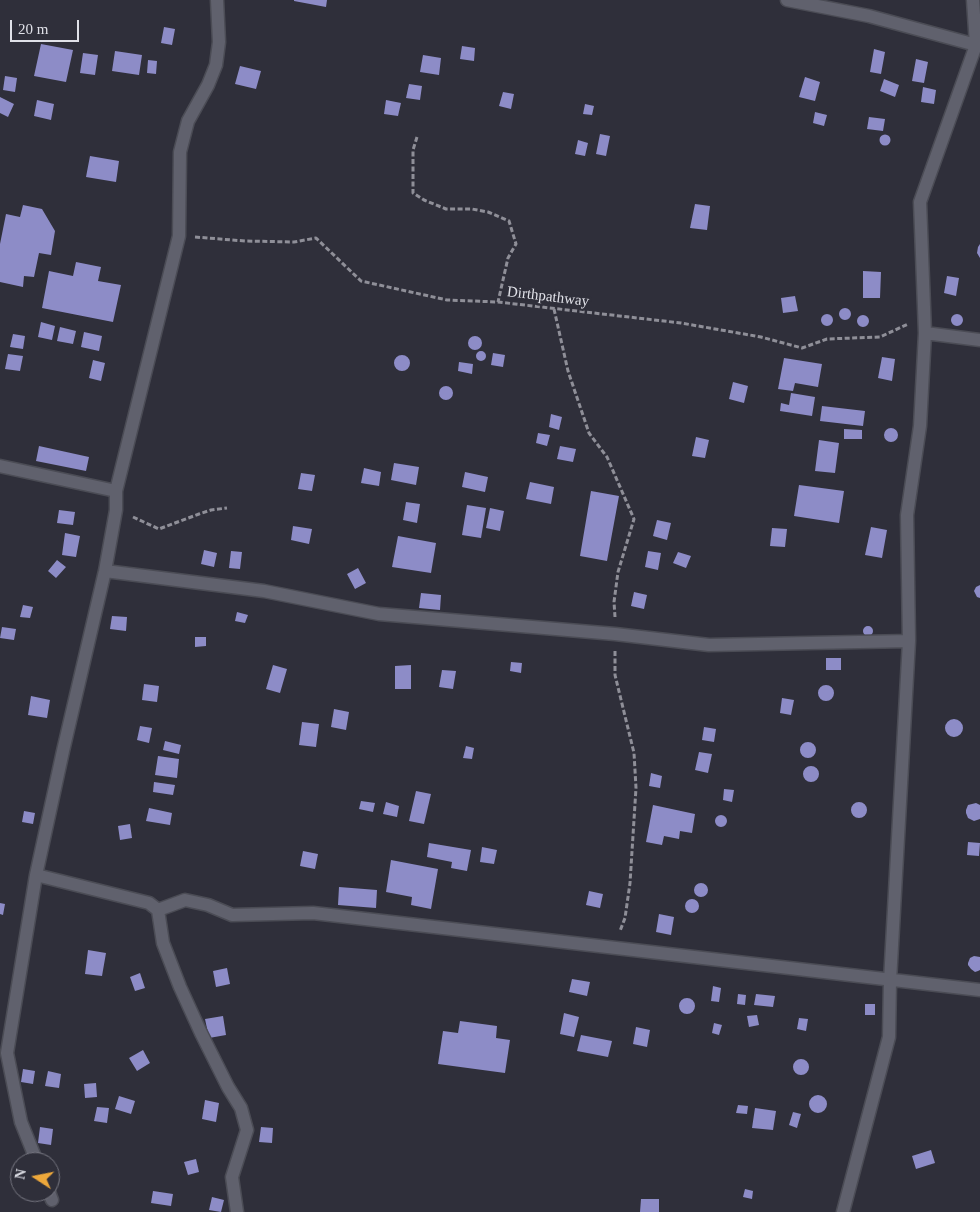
<!DOCTYPE html>
<style>
body{margin:0}
#map{position:relative;width:980px;height:1212px;overflow:hidden;background:#2f2f3a;font-family:"Times New Roman",serif}
canvas{display:block}
.north{position:absolute;left:10px;top:1152px;width:50px;height:50px;box-sizing:border-box;background:#2f2f3a;border:1px solid #767680;border-radius:50%;rotate:281deg;font-size:14px;font-weight:700;line-height:20px;text-align:center;color:#e0e1e8}
.north::after{content:'';display:block;margin:auto;width:18px;height:22px;background:#eda83b;clip-path:polygon(50% 0,100% 100%,50% 72%,0 100%)}
.scale{position:absolute;left:10px;top:20px;width:69px;height:22px;box-sizing:border-box;border:2px solid #e0e1e8;border-top:0;padding-left:6px;font-size:15px;line-height:18px;white-space:nowrap;color:#e0e1e8;-webkit-text-stroke:4px #2f2f3a;paint-order:stroke}
</style>
<div id="map">
<canvas width="980" height="1212"></canvas>
<div class="north">N</div>
<div class="scale">20 m</div>
</div>
<script>
const c = document.querySelector('canvas').getContext('2d');
c.lineJoin = 'round';
function fill(path, color) { c.fillStyle = color; c.fill(path, 'evenodd'); }
const shape = rows => new Path2D(rows.map(r => 'M' + r).join(''));
function stroke(path, color, width, dash) { c.strokeStyle = color; c.lineWidth = width; c.lineCap = dash ? 'butt' : 'round'; c.setLineDash(dash || []); c.stroke(path); }
function label(font, color, halo, rows, align = 'center') {
  c.font = font + ' "Times New Roman",serif'; c.lineWidth = 5; c.setLineDash([]); c.textBaseline = 'middle'; c.strokeStyle = halo; c.fillStyle = color; for (const [text, x, y, turn = 0] of rows) {
    c.save(); c.translate(x, y); c.rotate((+turn || 0) * Math.PI / 180); c.textAlign = isNaN(turn) ? turn : align; if (halo) c.strokeText(text, 0, 0); c.fillText(text, 0, 0); c.restore();
  }
}
fill(shape([
 [294,0,327,0,326,7,294,1],
 [164,27,175,29,172,45,161,43],
 [41,44,73,50,66,82,34,76],
 [462,46,475,48,474,61,460,59],
 [874,49,885,52,881,74,870,72],
 [115,51,142,55,139,75,112,71],
 [83,53,98,55,95,75,80,73],
 [423,55,441,58,439,75,420,72],
 [916,59,928,62,924,83,912,81],
 [148,60,157,61,156,74,147,73],
 [240,66,261,71,256,89,235,84],
 [5,76,17,78,15,92,3,90],
 [805,77,820,82,815,101,799,97],
 [884,79,899,85,895,97,880,91],
 [409,84,422,86,420,100,406,98],
 [923,87,936,90,934,104,921,102],
 [503,92,514,94,511,109,499,106],
 [0,97,14,104,8,117,0,113],
 [37,100,54,104,51,120,34,116],
 [386,100,401,103,398,116,384,114],
 [585,104,594,106,592,115,583,114],
 [815,112,827,115,824,126,813,123],
 [869,117,885,119,883,131,867,129],
 [600,134,610,136,606,156,596,154],
 '879.5 140a5.5 5.5 0 1 1 11 0a5.5 5.5 0 1 1-11 0Z',
 [578,140,588,143,585,156,575,154],
 [90,156,119,161,116,182,86,177],
 [695,204,710,206,707,230,690,228],
 [23,205,42,209,55,231,51,255,39,253,34,277,24,276,23,287,0,282,0,244,6,214,20,217],
 [980,244,980,258,977,253,978,247],
 [76,262,101,267,98,281,121,285,113,322,42,308,49,271,73,276],
 [863,271,881,272,880,298,863,298],
 [947,276,959,278,956,296,944,293],
 [795,296,798,311,783,313,781,298],
 '839 314a6 6 0 1 1 12 0a6 6 0 1 1-12 0Z',
 '951 320a6 6 0 1 1 12 0a6 6 0 1 1-12 0Z',
 '821 320a6 6 0 1 1 12 0a6 6 0 1 1-12 0Z',
 '857 321a6 6 0 1 1 12 0a6 6 0 1 1-12 0Z',
 [41,322,55,326,52,340,38,337],
 [60,327,76,331,73,344,57,341],
 [84,332,102,336,99,351,81,347],
 [13,334,25,336,23,349,10,347],
 '468 343a7 7 0 1 1 14 0a7 7 0 1 1-14 0Z',
 '476 356a5 5 0 1 1 10 0a5 5 0 1 1-10 0Z',
 [493,353,505,355,503,367,491,365],
 [8,354,23,356,20,371,5,369],
 '394 363a8 8 0 1 1 16 0a8 8 0 1 1-16 0Z',
 [882,357,895,359,892,381,878,378],
 [784,358,822,364,818,387,795,383,793,391,778,389],
 [93,360,105,363,101,381,89,378],
 [459,362,473,364,472,374,458,371],
 [733,382,748,386,744,403,729,399],
 '439 393a7 7 0 1 1 14 0a7 7 0 1 1-14 0Z',
 [791,393,815,397,812,416,780,411,781,403,789,405],
 [822,406,865,411,863,426,820,421],
 [551,414,562,417,559,430,549,427],
 '884 435a7 7 0 1 1 14 0a7 7 0 1 1-14 0Z',
 [844,429,862,430,862,439,844,439],
 [538,433,550,435,547,446,536,443],
 [696,437,709,440,705,458,692,456],
 [819,440,839,443,835,473,815,471],
 [39,446,89,457,86,471,36,461],
 [560,446,576,449,573,462,557,459],
 [394,463,419,467,416,485,391,480],
 [364,468,381,472,379,486,361,483],
 [465,472,488,477,485,492,462,487],
 [301,473,315,475,312,491,298,489],
 [530,482,554,487,551,504,526,499],
 [799,485,844,491,839,523,794,516],
 [591,491,619,496,607,561,580,556],
 [406,502,420,504,417,523,403,520],
 [467,505,486,508,481,538,462,535],
 [490,508,504,511,500,531,486,528],
 [59,510,75,512,73,525,57,523],
 [657,520,671,523,667,540,653,536],
 [293,526,312,529,309,544,291,540],
 [871,527,887,530,882,558,865,555],
 [772,528,787,529,785,547,770,546],
 [65,533,80,536,76,557,62,555],
 [398,536,436,543,431,573,392,567],
 [204,550,217,553,214,567,201,564],
 [231,551,242,552,240,569,229,568],
 [648,551,661,553,658,570,645,567],
 [678,552,691,556,686,568,673,563],
 [57,560,66,567,56,578,48,571],
 [358,568,366,583,355,589,347,574],
 [980,585,980,598,977,597,974,591,976,587],
 [634,592,647,595,644,609,631,606],
 [421,593,441,595,440,610,419,608],
 [23,605,33,607,30,618,20,617],
 [237,612,248,615,245,623,235,621],
 [112,616,127,617,126,631,110,629],
 '863 631a5 5 0 1 1 10 0a5 5 0 1 1-10 0Z',
 [2,627,16,629,14,640,0,638],
 [195,637,206,637,206,646,195,647],
 [826,658,841,658,841,670,826,670],
 [511,662,522,663,521,673,510,671],
 [273,665,287,669,280,693,266,689],
 [411,665,411,689,395,689,395,666],
 [442,670,456,671,453,689,439,687],
 [144,684,159,686,157,702,142,700],
 '818 693a8 8 0 1 1 16 0a8 8 0 1 1-16 0Z',
 [31,696,50,700,47,718,28,715],
 [782,698,794,700,791,715,780,713],
 [334,709,349,712,346,730,331,727],
 '945 728a9 9 0 1 1 18 0a9 9 0 1 1-18 0Z',
 [302,722,319,724,316,747,299,745],
 [140,726,152,728,149,743,137,740],
 [704,727,716,729,714,742,702,740],
 [165,741,181,745,179,754,163,750],
 '800 750a8 8 0 1 1 16 0a8 8 0 1 1-16 0Z',
 [466,746,474,748,472,759,463,758],
 [699,752,712,754,708,773,695,770],
 [158,756,179,759,177,778,155,775],
 '803 774a8 8 0 1 1 16 0a8 8 0 1 1-16 0Z',
 [651,773,662,776,660,788,649,786],
 [154,782,175,785,173,795,153,792],
 [724,789,734,790,732,802,723,800],
 [416,791,431,794,424,824,409,821],
 [361,801,375,803,373,812,359,809],
 [386,802,399,806,397,817,383,814],
 '851 810a8 8 0 1 1 16 0a8 8 0 1 1-16 0Z',
 [976,803,980,805,980,819,974,821,968,818,966,813,966,810,968,805],
 [653,805,695,814,692,833,680,831,679,839,664,836,662,845,646,842],
 [149,808,172,813,170,825,146,821],
 [24,811,35,813,33,824,22,822],
 '715 821a6 6 0 1 1 12 0a6 6 0 1 1-12 0Z',
 [130,824,132,838,120,840,118,826],
 [968,842,980,843,979,856,967,855],
 [429,843,471,850,467,871,451,868,452,862,427,857],
 [482,847,497,850,494,864,480,862],
 [303,851,318,854,315,869,300,866],
 [391,860,438,869,431,909,411,905,412,897,386,892],
 '694 890a7 7 0 1 1 14 0a7 7 0 1 1-14 0Z',
 [339,887,377,890,376,908,338,905],
 [589,891,603,894,600,908,586,905],
 '685 906a7 7 0 1 1 14 0a7 7 0 1 1-14 0Z',
 [0,903,5,904,3,915,0,914],
 [659,914,674,917,671,935,656,932],
 [88,950,106,953,102,976,85,974],
 [974,956,980,957,980,970,978,971,975,972,971,969,968,965,968,963,970,958],
 [227,968,230,984,216,987,213,971],
 [140,973,145,988,135,991,130,977],
 [572,979,590,982,587,996,569,992],
 [713,986,721,988,719,1002,711,1001],
 [738,994,746,995,745,1005,737,1004],
 [756,994,775,996,773,1007,754,1005],
 '679 1006a8 8 0 1 1 16 0a8 8 0 1 1-16 0Z',
 [865,1004,875,1004,875,1015,865,1015],
 [564,1013,579,1017,574,1037,560,1034],
 [757,1015,759,1025,749,1027,747,1016],
 [223,1016,226,1035,209,1038,205,1019],
 [799,1018,808,1019,806,1031,797,1029],
 [460,1021,497,1026,496,1038,510,1040,505,1073,438,1064,443,1031,458,1033],
 [714,1023,722,1025,719,1035,712,1033],
 [636,1027,650,1030,647,1047,633,1044],
 [581,1035,612,1041,608,1057,577,1051],
 [143,1050,150,1063,137,1071,129,1058],
 '793 1067a8 8 0 1 1 16 0a8 8 0 1 1-16 0Z',
 [23,1069,35,1071,33,1084,21,1082],
 [48,1071,61,1074,59,1088,45,1086],
 [96,1083,97,1097,85,1098,84,1084],
 '809 1104a9 9 0 1 1 18 0a9 9 0 1 1-18 0Z',
 [119,1096,135,1101,131,1114,115,1109],
 [205,1100,219,1103,216,1122,202,1119],
 [738,1105,748,1106,747,1114,736,1113],
 [97,1107,109,1108,107,1123,94,1121],
 [755,1108,776,1111,773,1130,752,1128],
 [793,1112,801,1114,797,1128,789,1125],
 [40,1127,53,1129,51,1145,38,1143],
 [261,1127,273,1128,272,1143,259,1142],
 [931,1150,935,1163,916,1169,912,1156],
 [196,1159,199,1172,188,1175,184,1162],
 [745,1189,753,1191,752,1199,743,1197],
 [153,1191,173,1194,171,1206,151,1203],
 [212,1197,224,1200,221,1212,209,1210],
 [641,1199,659,1199,659,1212,640,1212]
]), '#8d8cc7');
const street = shape([
 [787,0,869,16,976,45],
 [925,333,980,340],
 [0,466,116,491],
 [105,571,264,591,379,614,615,634,709,645,909,641],
 [36,875,149,903,158,910,185,900,208,905,232,915,313,913,980,990],
 [158,910,163,943,180,987,201,1033,228,1087,241,1108,247,1130,232,1177,237,1212],
 [37,1162,21,1122,7,1053,36,875,63,751,105,571,116,510,116,491,179,236,180,152,188,121,208,85,216,65,219,42,217,0],
 [49,1192,52,1200],
 [843,1212,889,1037,890,981,909,641,907,515,920,426,925,333,920,202,976,45,973,0]
]);
stroke(street, '#4b4c55', 15);
stroke(shape([
 [417,137,413,150,413,193,424,200,446,209,472,209,488,212,509,221,516,244,508,258,498,302],
 [195,237,245,241,294,242,316,238,361,281,447,300,498,302,681,323,761,337,802,348,827,339,880,337,908,324],
 [554,309,568,371,589,433,607,457,634,519,618,572,614,602,615,617],
 [133,517,159,529,199,514,211,510,227,508],
 [615,651,615,675,634,753,636,788,630,883,625,918,620,931]
]), '#8f8f98', 3, [5, 2.5]);
stroke(street, '#60616d', 12);
label('15px', '#e0e1e8', '#2f2f3a', [
 ["Dirthpathway",548,297,7]
]);
</script>
